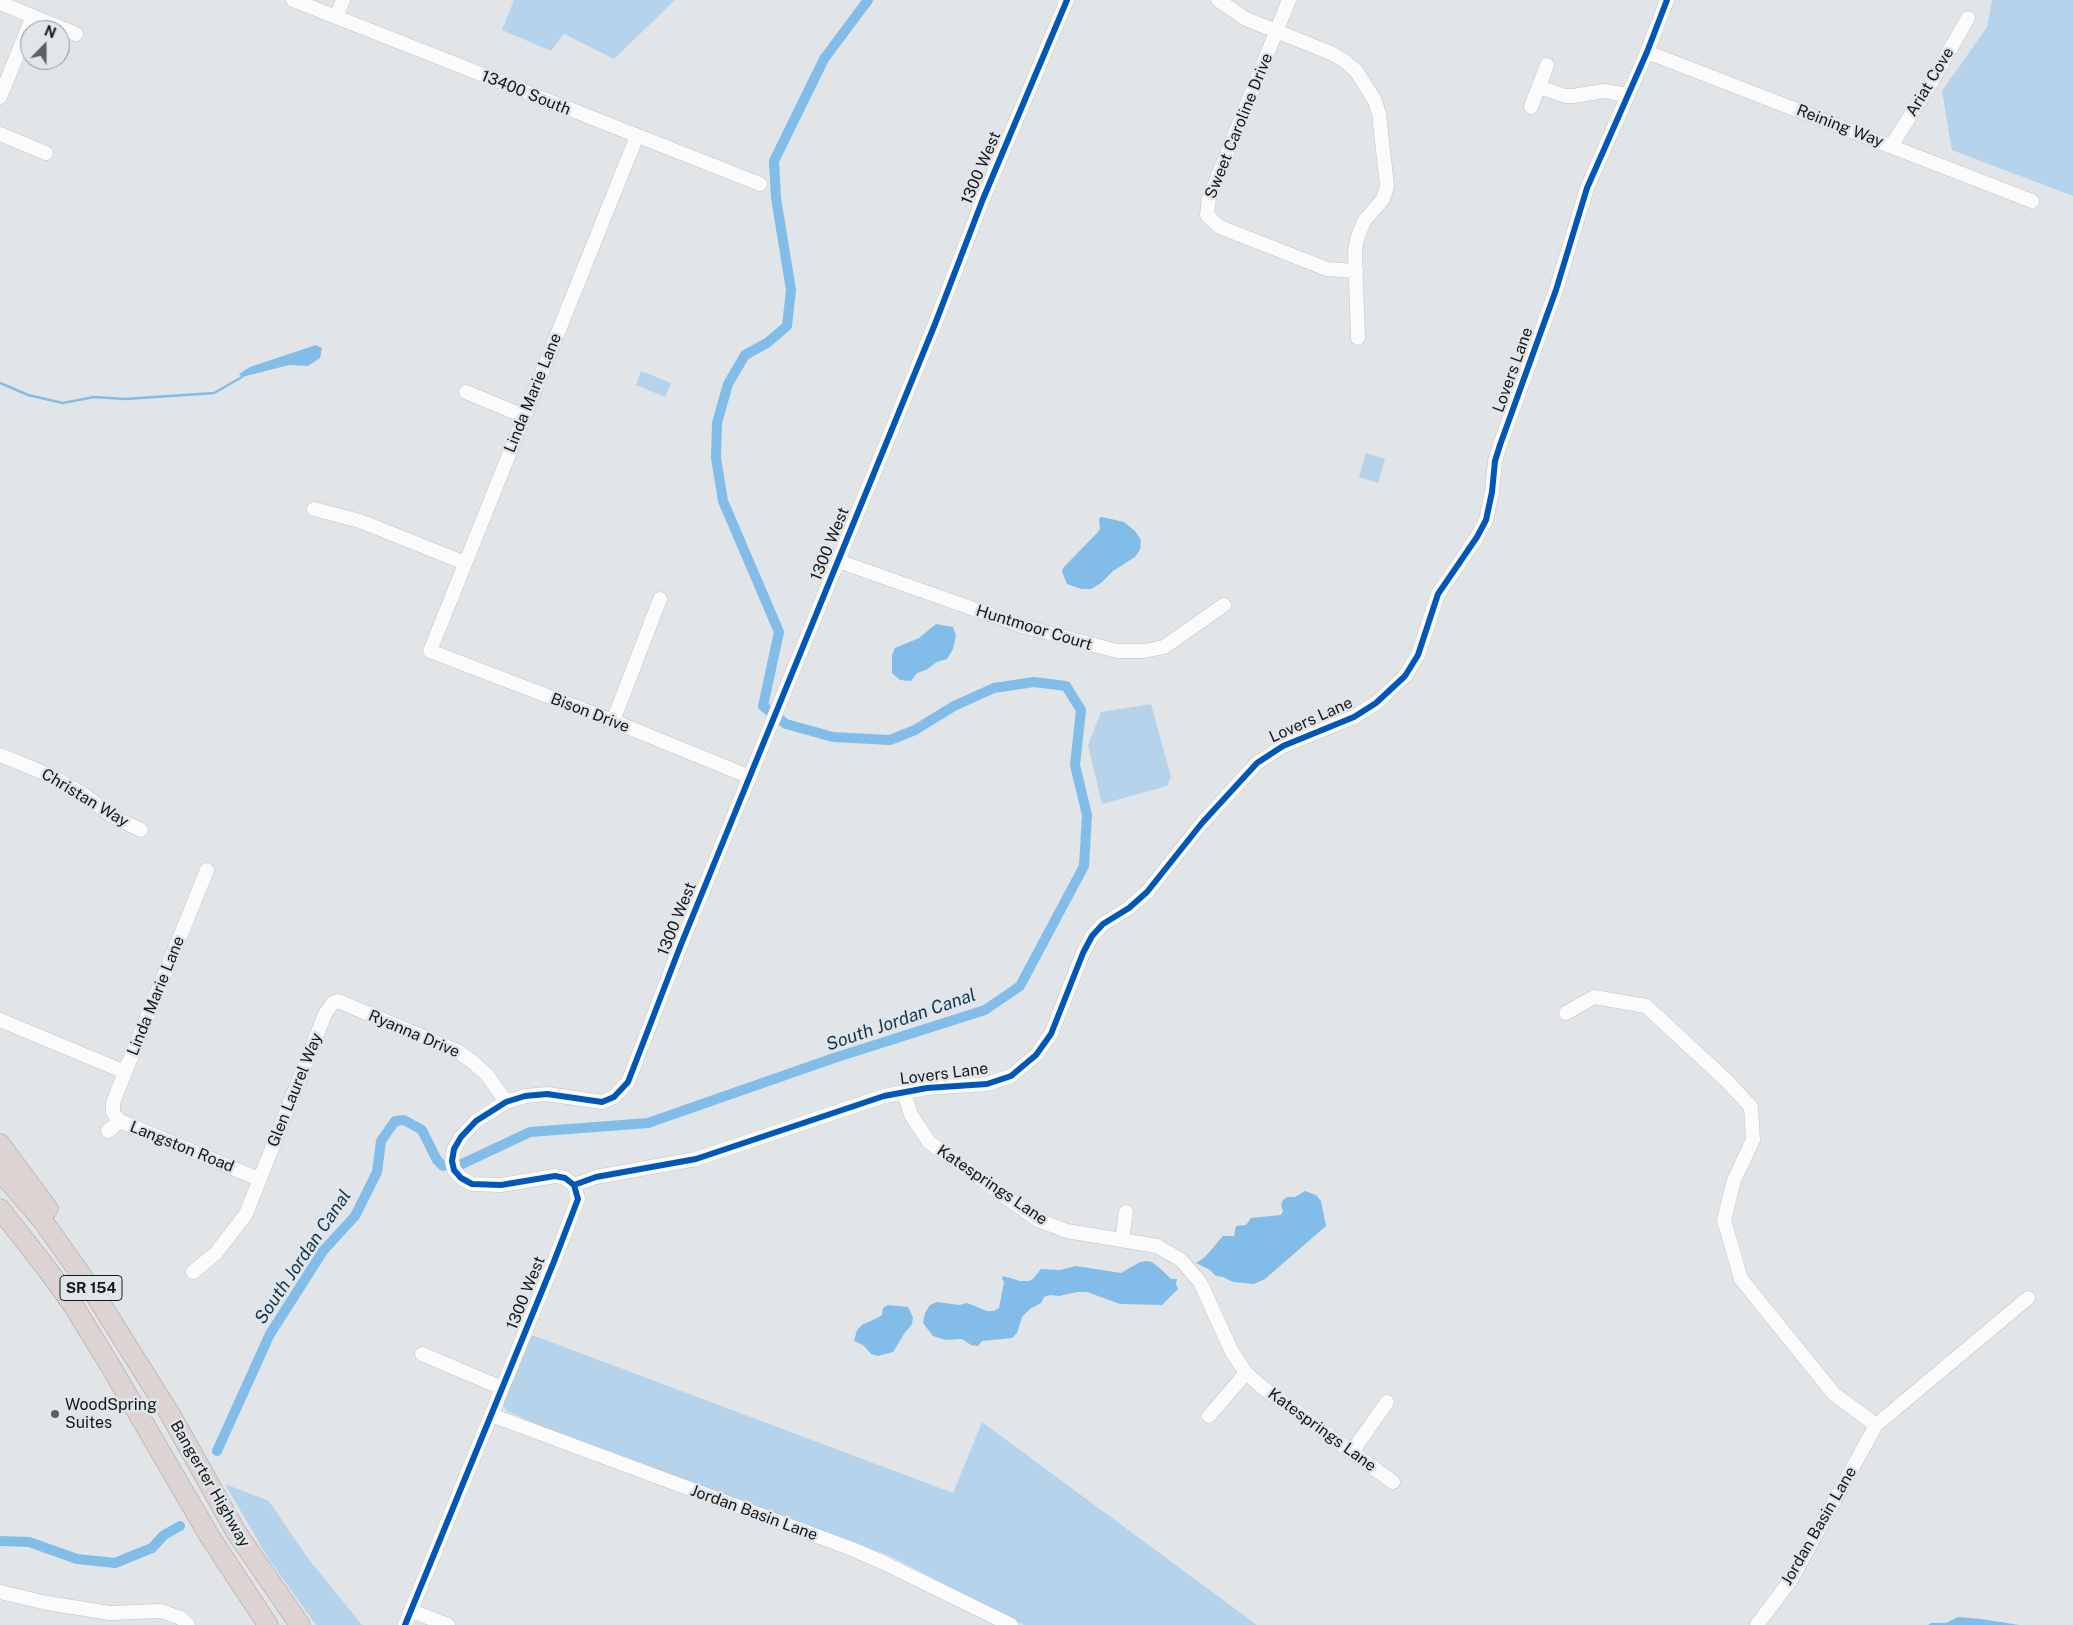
<!DOCTYPE html>
<style>
body{margin:0}
#map{position:relative;width:2073px;height:1625px;overflow:hidden;background:#e2e5e8;font-family:"Public Sans",sans-serif}
canvas{display:block}
.north{position:absolute;left:20px;top:20px;width:50px;height:50px;box-sizing:border-box;background:#e0e6ea;border:1px solid #8f9396;border-radius:50%;rotate:22deg;font-size:14px;font-weight:700;line-height:20px;text-align:center;color:#151718}
.north::after{content:'';display:block;margin:auto;width:18px;height:22px;background:#5d5f61;clip-path:polygon(50% 0,100% 100%,50% 72%,0 100%)}
</style>
<div id="map">
<canvas width="2073" height="1625"></canvas>
<div class="north">N</div>
</div>
<script>
const c = document.querySelector('canvas').getContext('2d');
c.lineJoin = 'round';
function fill(path, color) { c.fillStyle = color; c.fill(path, 'evenodd'); }
const shape = rows => new Path2D(rows.map(r => 'M' + r).join(''));
function stroke(path, color, width, dash) { c.strokeStyle = color; c.lineWidth = width; c.lineCap = dash ? 'butt' : 'round'; c.setLineDash(dash || []); c.stroke(path); }
function label(font, color, halo, rows, align = 'center') {
  c.font = font + ' "Public Sans",sans-serif'; c.lineWidth = 5; c.setLineDash([]); c.textBaseline = 'middle'; c.strokeStyle = halo; c.fillStyle = color; for (const [text, x, y, turn = 0] of rows) {
    c.save(); c.translate(x, y); c.rotate((+turn || 0) * Math.PI / 180); c.textAlign = isNaN(turn) ? turn : align; if (halo) c.strokeText(text, 0, 0); c.fillText(text, 0, 0); c.restore();
  }
}
fill(shape([
 [514,0,675,0,614,59,564,34,551,51,502,30],
 [1992,0,2073,0,2073,196,1952,150,1942,91,1987,27],
 [641,371,671,383,665,397,636,385],
 [1366,453,1385,459,1378,483,1359,477],
 [1151,704,1171,777,1167,786,1102,804,1088,745,1101,712],
 [530,1336,535,1336,953,1493,982,1422,1257,1625,1024,1625,888,1555,540,1426,507,1411,502,1404],
 [225,1484,269,1501,307,1557,362,1625,316,1625,268,1558]
]), '#b5d3eb');
fill(shape([
 [316,345,322,348,320,358,308,366,289,365,242,377,239,374,250,367],
 [1102,517,1124,522,1135,531,1141,540,1140,550,1135,557,1113,571,1101,583,1091,589,1081,589,1067,584,1062,572,1063,568,1097,533,1100,529,1099,518],
 [936,624,953,627,956,636,953,649,947,659,937,662,926,670,917,673,911,681,900,680,892,673,892,655,895,648,919,638],
 [1305,1191,1316,1195,1321,1201,1326,1226,1265,1279,1254,1284,1233,1282,1223,1277,1216,1276,1210,1270,1196,1263,1205,1257,1223,1236,1234,1236,1236,1226,1246,1225,1251,1218,1281,1215,1283,1211,1281,1205,1283,1200,1287,1197,1295,1197],
 [1147,1261,1152,1262,1162,1270,1171,1279,1177,1279,1176,1284,1178,1289,1162,1305,1120,1304,1087,1292,1077,1292,1059,1296,1050,1295,1044,1297,1041,1303,1030,1309,1022,1317,1017,1333,1012,1338,982,1341,978,1346,971,1345,962,1339,946,1340,933,1336,923,1323,925,1313,930,1305,937,1302,959,1305,967,1303,987,1311,994,1311,999,1308,1004,1282,1002,1279,1003,1276,1020,1281,1029,1281,1033,1279,1041,1269,1060,1270,1076,1266,1121,1273,1140,1262],
 [888,1305,908,1307,913,1317,912,1324,904,1334,893,1352,878,1356,871,1354,863,1345,854,1341,857,1330,862,1325,879,1317,882,1315,883,1308],
 [1958,1617,1981,1619,2019,1625,1928,1625,1931,1623,1946,1623]
]), '#81bde8');
stroke(shape([
 [0,383,28,395,63,403,94,397,125,399,214,393,242,377]
]), '#81bde8', 2.5);
stroke(shape([
 [462,1164,530,1132,648,1123,834,1058,985,1010,1020,986,1084,866,1087,815,1075,765,1081,710,1066,686,1034,682,994,688,954,706,915,730,890,740,833,737,786,724,763,706,779,632,723,501,716,458,717,423,728,384,745,355,767,343,787,326,791,290,776,198,774,161,824,59,868,0],
 [217,1451,270,1334,323,1251,355,1216,377,1172,381,1141,395,1121,404,1120,422,1130,437,1160,443,1166],
 [0,1541,29,1542,77,1559,115,1563,152,1548,164,1535,180,1526]
]), '#81bde8', 10);
const minor = shape([
 [293,0,760,184],
 [1218,0,1246,19,1331,53,1345,61,1357,72,1375,101,1379,114,1387,186,1383,199,1364,221,1357,239,1355,252,1358,338],
 [1289,0,1209,198,1207,215,1220,227,1327,269,1356,271],
 [0,3,76,34],
 [336,17,343,0],
 [1647,52,2032,201],
 [1539,87,1565,96,1573,96,1604,91,1628,95],
 [0,97,33,16],
 [1531,107,1547,65],
 [0,134,46,153],
 [637,136,430,651,613,721,750,777],
 [1891,146,1928,88,1968,18],
 [466,392,524,416],
 [314,509,360,521,465,563],
 [838,561,1022,626,1117,651,1144,651,1164,647,1224,605],
 [613,721,660,599],
 [0,755,54,777,83,794,112,816,141,830],
 [207,870,125,1072,113,1103,113,1113,120,1121,259,1179],
 [1566,1013,1594,997,1646,1006,1727,1081,1751,1107,1753,1140,1734,1180,1724,1220,1741,1279,1834,1394,1876,1425],
 [0,1020,125,1072],
 [904,1092,911,1115,929,1142,1038,1220,1067,1231,1157,1246,1181,1260,1200,1282,1232,1352,1246,1373,1262,1387,1393,1482],
 [108,1131,120,1121],
 [574,1185,596,1177,696,1159,884,1096,927,1088,987,1084,1011,1076,1036,1055,1051,1034,1083,953,1092,936,1103,924,1129,908,1147,892,1202,823,1257,763,1283,746,1354,717,1376,703,1405,676,1418,655,1438,594,1477,537,1486,520,1492,492,1495,461,1500,445,1556,290,1587,188,1647,52,1667,0],
 [1122,1240,1126,1212],
 [193,1272,216,1253,246,1214,325,1014,333,1003,338,1001,459,1052,474,1063,488,1076,506,1102],
 [422,1354,502,1388],
 [491,1415,852,1549,882,1562,1011,1625],
 [1209,1416,1246,1373],
 [1352,1452,1387,1402],
 [0,1592,47,1603,110,1613,161,1611,181,1618,188,1625],
 [412,1611,448,1625],
 [405,1625,553,1264,578,1199,574,1185,565,1178,555,1176,501,1185,472,1184,461,1178,454,1170,452,1161,454,1149,461,1137,476,1121,506,1102,525,1096,547,1094,602,1102,614,1097,628,1082,680,947,935,324,983,199,1067,0],
 [1757,1625,1792,1578,1876,1425,2028,1298]
]);
const highway = shape([
 [0,1144,48,1209],
 [0,1171,43,1221,94,1293,170,1414,236,1532,300,1625],
 [0,1209,47,1269,73,1305,111,1367,210,1537,268,1625]
]);
stroke(minor, '#c1c3c6', 15);
stroke(highway, '#a69d9d', 21);
stroke(minor, '#fbfbfc', 14);
stroke(highway, '#ddd3d3', 20);
stroke(shape([
 [574,1185,596,1177,696,1159,884,1096,927,1088,987,1084,1011,1076,1036,1055,1051,1034,1083,953,1092,936,1103,924,1129,908,1147,892,1202,823,1257,763,1283,746,1354,717,1376,703,1405,676,1418,655,1438,594,1477,537,1486,520,1492,492,1495,461,1500,445,1556,290,1587,188,1647,52,1667,0],
 [405,1625,553,1264,578,1199,574,1185,565,1178,555,1176,501,1185,472,1184,461,1178,454,1170,452,1161,454,1149,461,1137,476,1121,506,1102,525,1096,547,1094,602,1102,614,1097,628,1082,680,947,935,324,983,199,1067,0]
]), '#0057b8', 6);
for (const [x, y, r, color] of [
 [55,1414,5,"#5d5f61"]
]) { const dot = new Path2D(); dot.arc(x, y, r, 0, 2 * Math.PI); c.fillStyle = color; c.fill(dot); stroke(dot, '#e0e6ea', 2); }
for (const [x, y, w] of [
 [91,1288,62]
]) { const box = new Path2D(); box.roundRect(x - w / 2, y - 12.5, w, 25, 4); c.fillStyle = '#e0e6ea'; c.fill(box); stroke(box, '#151718', 1); }
label('bold 15px', '#151718', null, [
 ["SR 154",91,1288]
]);
label('16px', '#151718', '#e0e6ea', [
 ["Ariat Cove",1930,82,-59],
 ["13400 South",526,93,22],
 ["Sweet Caroline Drive",1239,126,-68],
 ["Reining Way",1840,126,21],
 ["1300 West",981,168,-67],
 ["Lovers Lane",1513,370,-70],
 ["Linda Marie Lane",533,393,-68],
 ["1300 West",830,544,-68],
 ["Huntmoor Court",1034,628,17],
 ["Bison Drive",590,713,21],
 ["Lovers Lane",1311,720,-24],
 ["Christan Way",85,798,31],
 ["1300 West",677,919,-68],
 ["Linda Marie Lane",156,996,-68],
 ["Ryanna Drive",414,1034,23],
 ["Lovers Lane",944,1074,-7],
 ["Glen Laurel Way",295,1090,-68],
 ["Langston Road",182,1147,22],
 ["Katesprings Lane",992,1185,34],
 ["1300 West",526,1293,-68],
 ["Katesprings Lane",1322,1430,36],
 ["Bangerter Highway",210,1484,60],
 ["Jordan Basin Lane",754,1513,20],
 ["Jordan Basin Lane",1819,1526,-60]
]);
label('16px', '#151718', '#e0e6ea', [
 ["WoodSpring",65,1405],
 ["Suites",65,1423]
], 'left');
label('italic 18px', '#12364f', '#e0e6ea', [
 ["South Jordan Canal",901,1020,-19],
 ["South Jordan Canal",303,1257,-56]
]);
</script>
